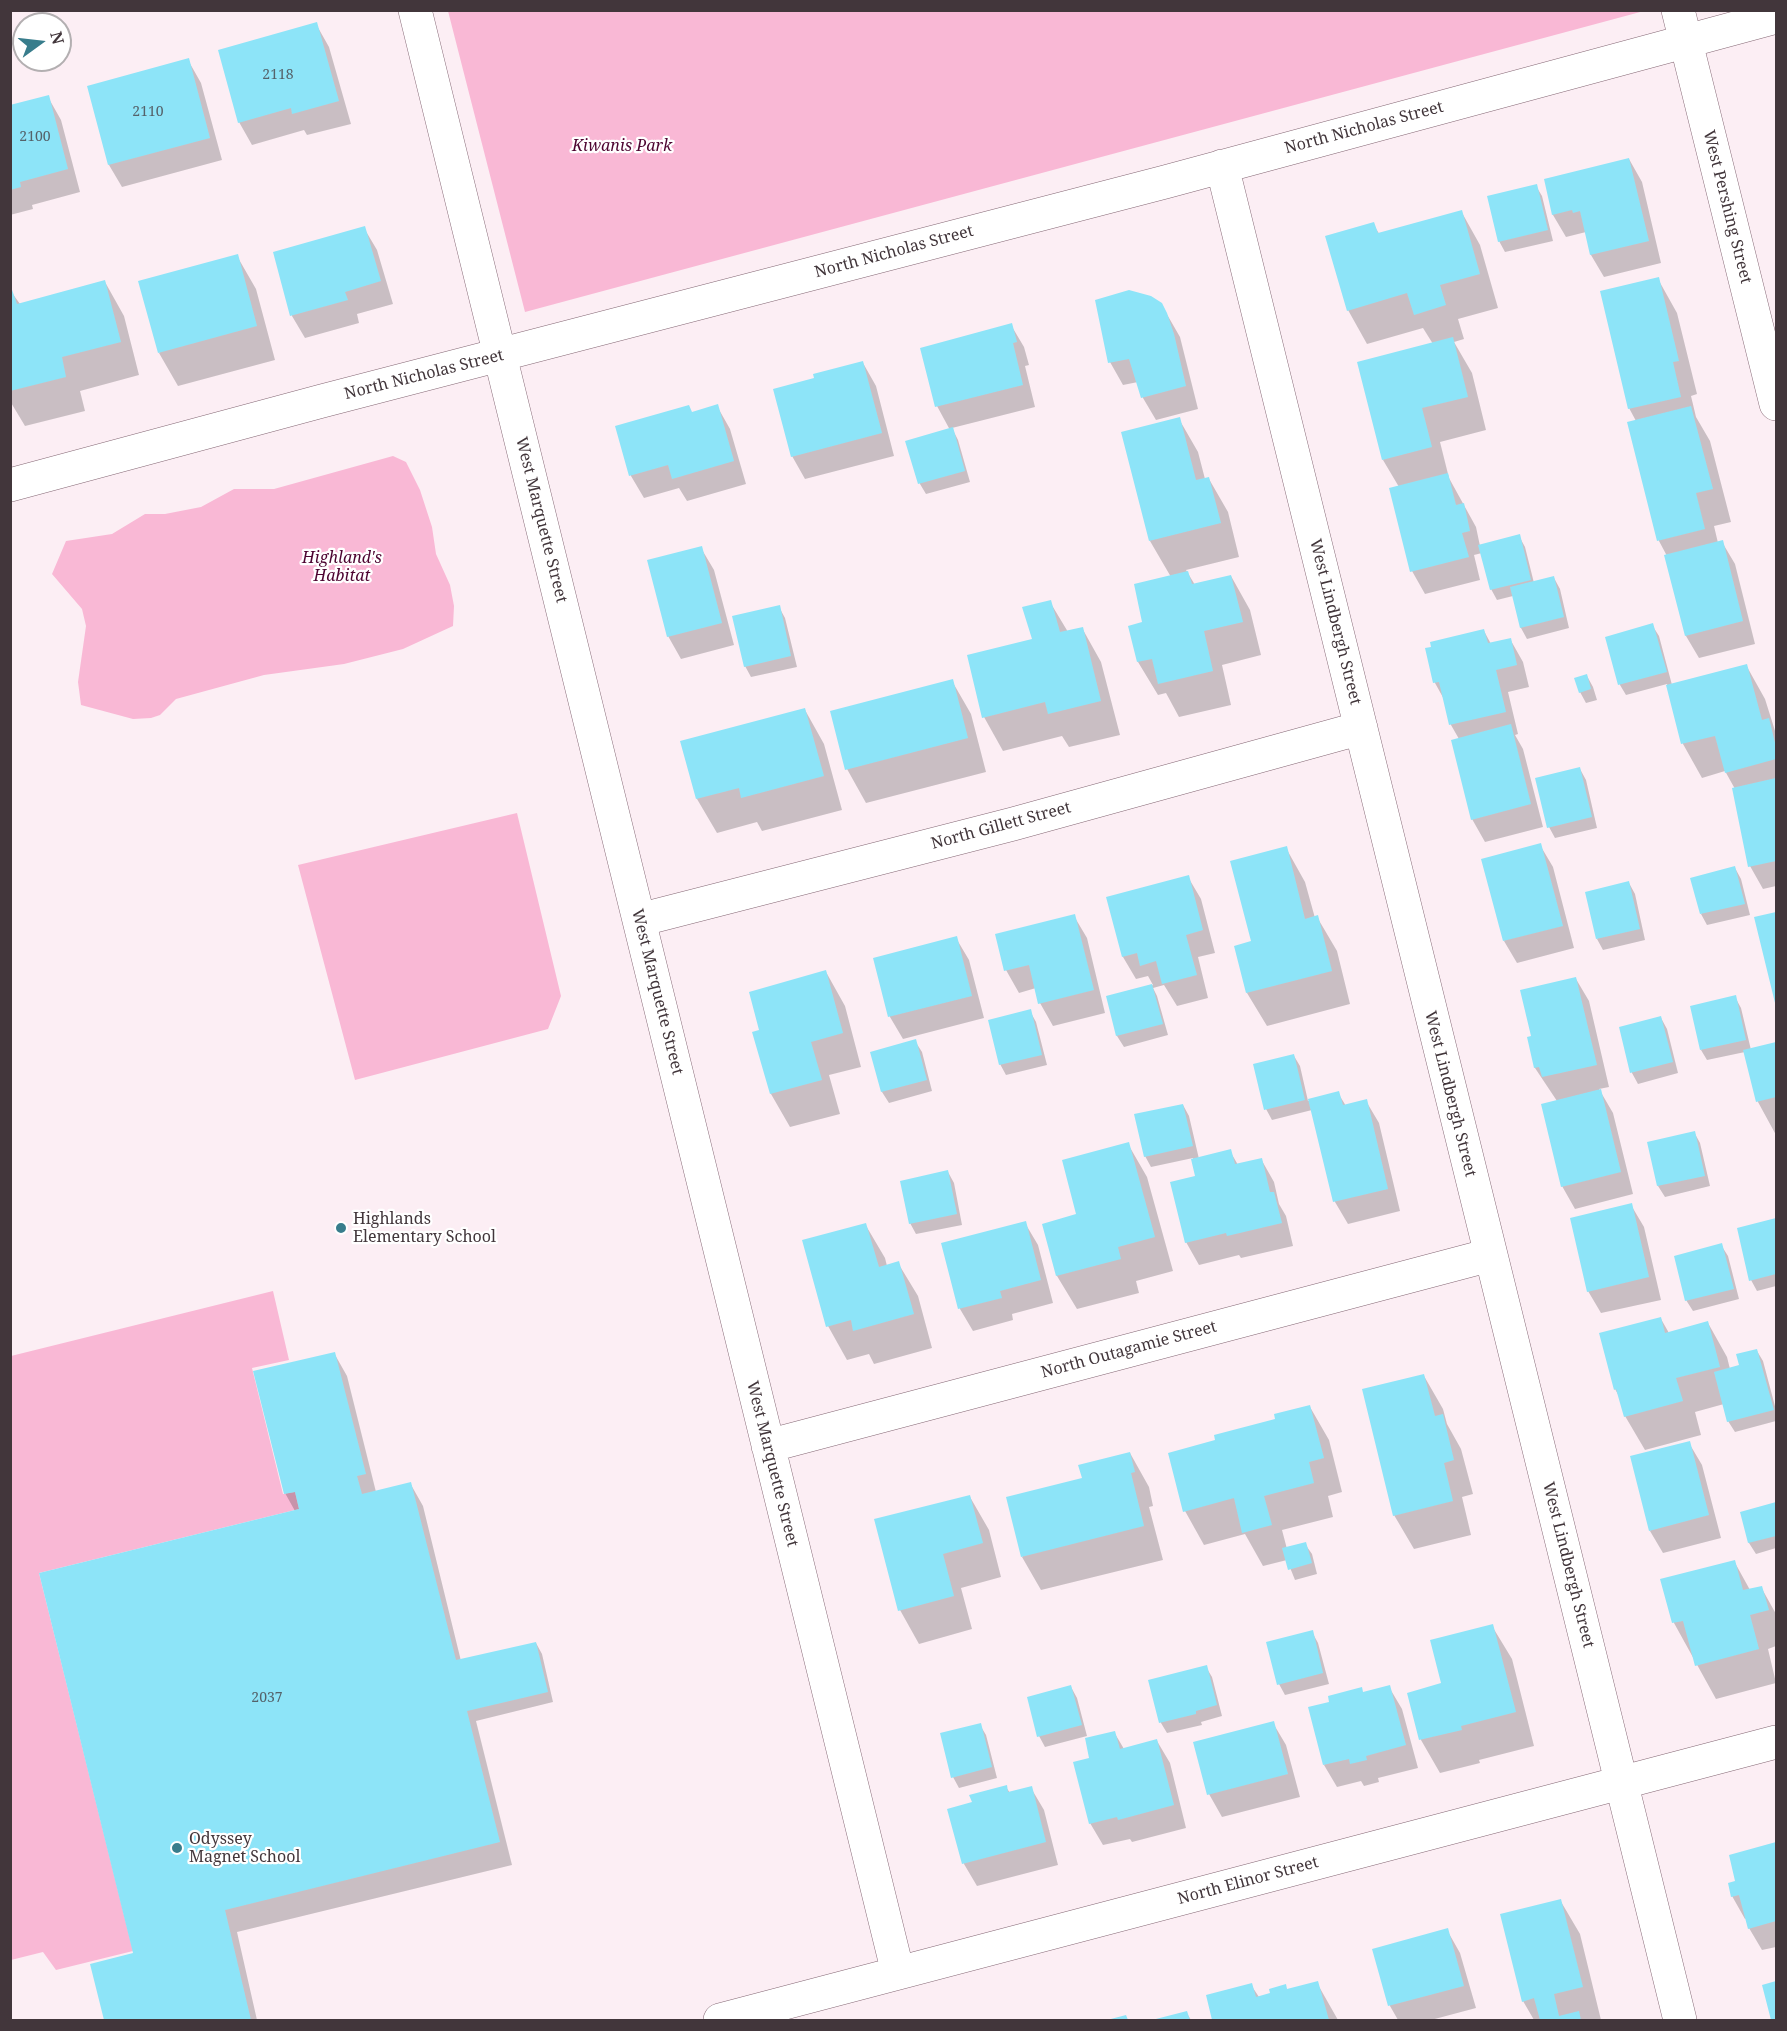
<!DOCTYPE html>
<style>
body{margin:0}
#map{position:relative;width:1787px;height:2031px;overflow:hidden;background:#fceef4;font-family:"Noto Serif",serif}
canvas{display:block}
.frame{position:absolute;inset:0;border:12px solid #42363b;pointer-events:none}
.north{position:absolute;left:12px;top:12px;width:60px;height:60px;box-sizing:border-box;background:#fff;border:2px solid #b3afb1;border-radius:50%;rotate:75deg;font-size:16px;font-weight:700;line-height:24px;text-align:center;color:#42363b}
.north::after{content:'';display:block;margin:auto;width:21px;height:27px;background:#387d8c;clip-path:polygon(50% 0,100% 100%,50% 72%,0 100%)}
</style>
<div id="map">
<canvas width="1787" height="2031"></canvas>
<div class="frame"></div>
<div class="north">N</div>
</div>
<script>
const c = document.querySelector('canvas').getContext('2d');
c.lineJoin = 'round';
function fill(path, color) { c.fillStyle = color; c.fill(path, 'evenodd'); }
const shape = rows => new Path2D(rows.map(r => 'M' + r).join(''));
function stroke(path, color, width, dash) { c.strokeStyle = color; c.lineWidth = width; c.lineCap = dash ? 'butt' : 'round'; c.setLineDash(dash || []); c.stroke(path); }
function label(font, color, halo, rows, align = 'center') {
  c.font = font + ' "Noto Serif",serif'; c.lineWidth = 4.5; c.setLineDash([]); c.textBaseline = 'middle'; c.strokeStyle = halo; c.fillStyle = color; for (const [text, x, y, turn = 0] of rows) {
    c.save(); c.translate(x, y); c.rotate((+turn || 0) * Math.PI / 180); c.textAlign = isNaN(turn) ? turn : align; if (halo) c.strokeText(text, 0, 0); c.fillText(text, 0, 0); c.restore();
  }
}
fill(shape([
 [448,11,448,10,1644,11,525,312],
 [393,456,406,462,420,490,432,527,436,554,450,585,454,606,453,626,403,649,344,664,264,675,176,699,160,715,151,718,133,719,81,705,78,682,86,626,82,609,52,574,66,541,112,534,145,514,165,514,201,507,234,489,274,489],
 [517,813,561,996,548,1029,355,1080,298,865],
 [273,1291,289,1360,252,1368,283,1494,295,1492,299,1509,39,1573,133,1951,56,1970,43,1952,11,1960,11,1356]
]), '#f9b8d5');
fill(shape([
 [316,24,329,47,351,124,307,135,304,130,252,145,239,122],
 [188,60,201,83,222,160,122,187,109,165,89,87],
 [48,97,61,120,80,192,32,205,33,209,10,215,10,107],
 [1629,159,1642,182,1661,263,1604,277,1591,255,1586,232,1566,237,1553,215,1545,180],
 [1536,186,1542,196,1553,241,1505,252,1499,241],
 [1461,211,1480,245,1498,308,1458,319,1464,339,1454,342,1472,373,1486,430,1440,442,1449,478,1476,527,1480,546,1519,536,1525,547,1534,583,1554,578,1560,589,1569,628,1527,639,1521,628,1513,596,1497,600,1491,589,1482,553,1474,555,1480,580,1425,594,1412,571,1399,487,1383,460,1433,344,1423,328,1367,344,1348,310,1373,224,1380,235],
 [364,228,377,250,393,304,357,314,359,323,305,338,292,316,274,253],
 [237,256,256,289,275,360,178,386,159,353],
 [1658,279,1677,313,1697,394,1691,396,1696,417,1710,441,1731,522,1714,526,1718,543,1722,542,1735,564,1755,644,1699,658,1686,636,1667,556,1659,541,1629,423,1636,421,1629,408],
 [105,282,124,316,139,375,80,391,85,411,25,426,10,401,10,290,20,304],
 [1161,304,1180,337,1198,409,1156,420,1143,398,1138,382,1123,385,1110,362],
 [1011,325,1024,347,1029,365,1025,366,1035,407,952,428,958,440,970,482,926,494,920,484,907,442,950,430,937,406],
 [863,363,876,386,894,456,805,479,792,456],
 [717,406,730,429,746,484,687,501,679,488,644,498,631,476,617,427,692,413],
 [1179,419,1198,452,1205,479,1209,479,1228,512,1239,557,1186,570,1195,585,1231,576,1250,610,1261,655,1222,665,1231,705,1179,717,1166,693,1158,695,1138,662,1144,624,1171,577,1150,541],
 [701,548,714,570,734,645,681,659,668,636],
 [1050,602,1068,632,1082,628,1101,662,1120,735,1069,747,1062,736,1003,751,984,717,1033,640],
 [779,607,785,618,797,667,751,677,745,666],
 [1652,625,1659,636,1672,685,1746,665,1765,699,1776,734,1776,886,1763,889,1750,866,1735,789,1725,771,1702,778,1683,744,1667,684,1626,695,1620,685,1607,638],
 [1484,631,1491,644,1510,639,1523,662,1529,687,1508,692,1518,734,1515,735,1523,749,1543,827,1485,842,1472,819,1459,739,1451,725,1445,701,1435,683,1427,649],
 [1587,676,1593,687,1597,700,1586,703,1580,692],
 [952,681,971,714,986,772,866,803,847,769],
 [805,710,824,744,842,810,762,831,757,822,717,833,697,799,682,742],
 [1580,769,1586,780,1597,828,1555,838,1549,827],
 [1540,845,1553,867,1574,948,1517,963,1504,941],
 [1286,848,1305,882,1315,918,1317,917,1337,951,1350,1004,1267,1026,1247,993,1252,942],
 [1735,868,1741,879,1750,915,1707,925,1701,914],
 [1188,877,1201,899,1215,953,1198,957,1208,998,1177,1006,1164,985,1153,988,1157,996,1168,1035,1124,1047,1117,1036,1108,997,1153,985,1148,976,1136,979,1123,957,1108,898],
 [1629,883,1635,894,1645,940,1603,950,1597,939],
 [1776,913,1776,1004,1756,919],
 [1074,916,1087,938,1105,1013,1053,1026,1040,1003,1036,988,1019,993,1006,970],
 [956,938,969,960,984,1018,903,1039,890,1017,875,959],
 [826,972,845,1006,861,1067,829,1075,840,1114,790,1127,771,1094,754,1033,761,1031],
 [1576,979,1589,1001,1609,1087,1599,1089,1613,1113,1633,1194,1575,1209,1562,1186,1557,1101,1535,1068,1532,1037],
 [1735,997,1741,1008,1751,1050,1776,1044,1776,1135,1758,1102,1745,1052,1707,1060,1701,1050],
 [1030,1011,1036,1022,1047,1065,1006,1075,1000,1064],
 [1661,1018,1667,1029,1678,1073,1638,1084,1632,1073,1620,1028],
 [915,1041,922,1052,932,1091,889,1103,882,1092,872,1053],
 [1294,1056,1300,1066,1308,1101,1338,1093,1346,1106,1366,1101,1379,1123,1400,1211,1348,1224,1335,1202,1312,1110,1272,1120,1266,1109],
 [1183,1105,1189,1116,1199,1159,1230,1151,1238,1165,1261,1159,1274,1182,1279,1204,1286,1216,1293,1246,1241,1258,1239,1255,1199,1265,1186,1242,1197,1177,1193,1158,1151,1167,1145,1156],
 [1694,1132,1700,1143,1710,1186,1665,1197,1658,1186,1649,1143],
 [1128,1144,1147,1177,1173,1271,1136,1281,1139,1293,1077,1309,1057,1276,1044,1225,1078,1215],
 [948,1172,954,1183,962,1225,916,1234,910,1223],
 [1631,1205,1644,1227,1661,1300,1601,1313,1588,1291],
 [1776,1220,1776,1286,1757,1291,1751,1280,1739,1229],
 [1025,1223,1038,1245,1053,1303,1012,1314,1013,1320,973,1331,960,1309,942,1244],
 [865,1224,885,1258,887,1266,898,1263,918,1296,932,1348,874,1364,869,1354,847,1360,828,1326],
 [1721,1245,1728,1256,1739,1299,1693,1311,1686,1300],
 [1661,1319,1669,1333,1708,1323,1727,1357,1730,1369,1741,1366,1757,1351,1763,1361,1776,1410,1776,1421,1735,1432,1728,1421,1724,1404,1695,1412,1701,1435,1645,1450,1625,1416,1620,1398,1615,1389],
 [334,1353,347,1376,376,1492,410,1483,423,1506,461,1661,536,1643,542,1654,553,1702,476,1721,512,1865,237,1932,257,2020,106,2020,92,1965,135,1954,295,1511,285,1493],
 [1424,1376,1443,1409,1447,1424,1461,1449,1473,1494,1462,1497,1471,1535,1414,1549,1394,1515],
 [1310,1407,1329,1440,1342,1492,1328,1496,1333,1517,1282,1530,1287,1549,1305,1544,1312,1554,1317,1574,1295,1580,1287,1560,1263,1566,1245,1534,1204,1545,1185,1511,1217,1441],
 [1689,1443,1702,1465,1721,1538,1663,1553,1650,1531],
 [1130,1453,1149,1487,1153,1506,1149,1507,1163,1560,1041,1590,1022,1557,1083,1480],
 [970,1497,989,1530,1001,1577,961,1588,972,1629,919,1644,900,1610],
 [1776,1504,1776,1548,1756,1554,1749,1543,1742,1513],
 [1734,1561,1750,1590,1761,1587,1776,1614,1776,1646,1768,1649,1776,1683,1716,1699,1674,1623,1662,1580],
 [1492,1626,1512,1659,1534,1746,1479,1760,1480,1763,1440,1773,1421,1740,1409,1694,1443,1685],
 [1312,1632,1318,1643,1329,1684,1285,1695,1279,1684],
 [1206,1667,1212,1677,1222,1716,1201,1722,1202,1725,1167,1733,1161,1723,1150,1681],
 [1071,1687,1077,1698,1087,1736,1045,1747,1039,1736],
 [1389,1687,1402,1709,1418,1768,1378,1778,1379,1782,1364,1786,1361,1781,1337,1787,1324,1765,1363,1693],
 [1273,1723,1286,1745,1300,1797,1222,1817,1209,1794],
 [980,1725,986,1735,997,1778,959,1788,953,1777],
 [1114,1732,1124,1749,1157,1741,1170,1763,1186,1828,1132,1842,1130,1839,1103,1845,1090,1823,1091,1759],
 [1006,1787,1010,1793,1031,1788,1044,1810,1058,1865,977,1886,964,1864,949,1810,973,1803],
 [1776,1844,1776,1947,1762,1950,1749,1928,1747,1918,1745,1919,1732,1896,1737,1882,1731,1856],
 [1560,1900,1580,1934,1601,2020,1534,2020,1523,2001],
 [1447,1930,1460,1953,1476,2008,1431,2020,1398,2020,1390,2006,1374,1950],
 [1317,1983,1338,2020,1214,2020,1208,1996,1251,1985,1259,1997,1272,1994,1285,1986,1288,1991],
 [1776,1983,1776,2020,1773,2020,1764,1986],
 [1186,2012,1191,2020,1155,2020]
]), '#0003');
fill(shape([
 [317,22,339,101,292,114,291,108,238,123,218,50],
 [189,58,210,138,108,165,87,86],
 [49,95,68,169,20,182,21,187,10,190,10,105],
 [1629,158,1649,241,1590,255,1580,211,1573,213,1572,210,1552,215,1544,179],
 [1537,184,1548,230,1498,242,1487,196],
 [1462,210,1480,274,1440,285,1446,305,1414,315,1407,293,1347,311,1325,236,1374,222,1378,233],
 [365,226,381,281,345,292,348,300,290,316,273,252],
 [238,254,257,326,158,353,138,281],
 [1659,277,1679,361,1673,362,1681,397,1628,409,1600,291],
 [105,280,121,342,62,357,66,377,10,391,10,284,17,304],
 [1129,290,1151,296,1162,303,1167,313,1174,334,1186,386,1141,398,1129,359,1108,363,1095,300],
 [1012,323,1017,342,1013,343,1023,385,935,407,920,348],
 [1453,337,1468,397,1422,408,1432,447,1382,460,1357,362],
 [863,361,882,433,791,457,773,389,814,378,813,374],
 [718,404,734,461,672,479,668,465,629,476,615,426,689,405,692,412],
 [1691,406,1713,489,1696,493,1705,529,1657,541,1627,422],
 [1180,417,1196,480,1209,477,1221,523,1149,541,1121,432],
 [953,427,965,471,918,484,905,441],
 [1448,473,1456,505,1464,503,1470,531,1462,533,1469,557,1410,572,1389,488],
 [1520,534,1531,580,1490,590,1478,545],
 [1723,540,1743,621,1685,636,1664,555],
 [702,546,722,623,667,637,647,560],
 [1188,571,1192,584,1231,575,1243,622,1204,631,1213,671,1158,684,1152,659,1137,662,1128,626,1142,622,1134,584],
 [1554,576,1564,617,1520,628,1510,587],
 [1051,600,1060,632,1083,627,1101,701,1048,714,1045,702,982,718,967,655,1032,639,1022,607],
 [780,605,791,656,744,667,732,616],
 [1653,623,1667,672,1618,685,1605,637],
 [1484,629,1488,643,1511,638,1517,665,1496,670,1506,712,1449,725,1439,682,1433,683,1425,648,1431,647,1430,642],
 [1747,664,1762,720,1769,718,1776,747,1776,759,1725,773,1715,736,1681,744,1666,685],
 [1587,674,1591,689,1579,693,1574,678],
 [953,679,968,738,845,770,830,711],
 [805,708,824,776,741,798,739,788,696,799,680,741],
 [1511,724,1531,804,1471,820,1451,740],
 [1580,767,1592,817,1547,828,1535,778],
 [1776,778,1776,861,1748,867,1732,788],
 [1541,843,1563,926,1503,941,1481,859],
 [1287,846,1305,919,1318,915,1332,971,1246,993,1234,946,1251,941,1230,861],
 [1735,866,1745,904,1700,914,1690,878],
 [1189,875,1203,930,1186,935,1197,975,1162,984,1156,961,1140,966,1137,953,1122,957,1106,897],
 [1629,881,1640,929,1596,939,1585,892],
 [1776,912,1776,1007,1754,917],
 [1075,914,1094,990,1038,1004,1029,965,1004,971,995,934],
 [957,936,972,996,888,1017,873,958],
 [826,970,843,1033,811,1042,822,1080,770,1094,752,1032,759,1030,749,992],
 [1576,977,1597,1065,1542,1077,1539,1067,1534,1068,1527,1037,1531,1036,1520,990],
 [1152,984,1163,1024,1116,1036,1106,996],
 [1736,995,1746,1040,1700,1050,1690,1006],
 [1031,1009,1042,1055,999,1065,988,1020],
 [1661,1016,1673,1062,1630,1073,1619,1027],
 [916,1039,927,1080,881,1092,870,1052],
 [1776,1042,1776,1097,1756,1102,1743,1050],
 [1294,1054,1305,1100,1264,1110,1253,1064],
 [1601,1089,1621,1172,1561,1187,1541,1104],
 [1339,1091,1343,1105,1367,1099,1388,1189,1333,1202,1308,1099],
 [1183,1104,1193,1146,1144,1157,1134,1114],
 [1695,1131,1705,1176,1657,1186,1647,1142],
 [1129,1142,1155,1237,1118,1247,1121,1259,1056,1276,1042,1224,1076,1214,1062,1160],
 [1231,1149,1235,1164,1262,1158,1270,1192,1274,1192,1282,1223,1227,1236,1226,1233,1185,1243,1170,1182,1195,1176,1191,1159],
 [948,1170,957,1214,909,1224,900,1181],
 [1632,1203,1649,1277,1587,1292,1570,1218],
 [1776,1218,1776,1274,1749,1281,1737,1228],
 [1026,1221,1041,1280,1000,1291,1002,1298,958,1309,941,1243],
 [866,1223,879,1267,899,1261,914,1314,853,1331,851,1320,826,1327,802,1240],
 [1722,1243,1734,1289,1685,1301,1674,1256],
 [1661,1317,1665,1333,1708,1321,1720,1367,1676,1378,1683,1401,1624,1417,1616,1389,1614,1390,1599,1333],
 [1757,1349,1774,1410,1727,1422,1714,1372,1739,1365,1736,1354],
 [335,1352,366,1474,357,1476,362,1494,411,1482,456,1660,536,1642,548,1692,467,1711,500,1842,225,1910,251,2020,104,2020,90,1964,133,1953,39,1573,299,1509,295,1492,284,1494,253,1371],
 [1424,1374,1435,1416,1443,1414,1454,1460,1444,1463,1453,1501,1393,1516,1362,1389],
 [1310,1405,1324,1458,1309,1462,1314,1483,1264,1496,1272,1525,1242,1533,1234,1498,1183,1512,1168,1453,1215,1440,1214,1435,1275,1419,1274,1414],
 [1690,1441,1709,1515,1649,1531,1630,1456],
 [1130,1452,1135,1472,1131,1473,1144,1526,1021,1557,1006,1497,1082,1478,1078,1465],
 [970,1495,983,1543,943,1554,954,1596,898,1611,874,1519],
 [1776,1502,1776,1536,1748,1543,1740,1512],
 [1306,1542,1312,1563,1288,1570,1282,1548],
 [1735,1560,1743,1590,1762,1586,1769,1610,1750,1615,1759,1649,1695,1666,1683,1621,1672,1623,1660,1579],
 [1493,1624,1516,1712,1461,1726,1462,1730,1419,1740,1407,1693,1441,1683,1430,1640],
 [1313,1630,1323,1673,1277,1685,1266,1642],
 [1207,1665,1217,1705,1196,1711,1196,1714,1159,1723,1148,1680],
 [1071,1685,1082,1725,1037,1737,1027,1697],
 [1390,1685,1406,1745,1366,1756,1367,1760,1350,1764,1349,1759,1323,1765,1308,1707,1329,1702,1328,1696,1362,1687,1363,1692],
 [1274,1721,1288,1774,1207,1795,1193,1742],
 [981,1723,992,1767,951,1778,940,1733],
 [1115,1731,1120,1749,1157,1739,1174,1805,1118,1820,1117,1817,1089,1824,1073,1762,1089,1758,1085,1738],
 [1007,1785,1008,1792,1032,1786,1046,1842,962,1864,947,1809,972,1802,969,1795],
 [1776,1842,1776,1921,1748,1929,1739,1895,1731,1897,1728,1883,1735,1881,1729,1855],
 [1561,1899,1583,1987,1554,1994,1559,2016,1579,2011,1581,2020,1540,2020,1534,1998,1522,2002,1500,1914],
 [1448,1928,1464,1986,1388,2006,1372,1949],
 [1318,1981,1329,2020,1212,2020,1206,1995,1252,1983,1256,1997,1270,1993,1269,1989,1286,1984,1287,1989],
 [1776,1981,1776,2020,1771,2020,1762,1985],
 [1187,2011,1190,2020,1152,2020],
 [1126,2015,1128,2020,1107,2020]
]), '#8de4f8');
const street = shape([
 [415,10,898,1973],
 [1678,10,1776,404],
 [1222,166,1680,2020],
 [10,485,322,401,1165,182,1776,17],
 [639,920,1013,824,1361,728],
 [768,1446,1490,1255],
 [720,2020,1776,1742]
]);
stroke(street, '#856875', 34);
stroke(street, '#fff', 33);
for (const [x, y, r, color] of [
 [341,1228,6,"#387d8c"],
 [177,1848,6,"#387d8c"]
]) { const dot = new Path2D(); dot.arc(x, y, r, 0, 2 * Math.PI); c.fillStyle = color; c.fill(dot); stroke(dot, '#fff', 2); }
label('14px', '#55626a', null, [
 ["2118",278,75],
 ["2110",148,112],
 ["2100",35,137],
 ["2037",267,1698]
]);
label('16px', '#42363b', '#fff', [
 ["North Nicholas Street",1364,128,-15],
 ["West Pershing Street",1727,207,76],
 ["North Nicholas Street",894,252,-15],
 ["North Nicholas Street",424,375,-14],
 ["West Marquette Street",541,520,76],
 ["West Lindbergh Street",1335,622,76],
 ["North Gillett Street",1001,826,-15],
 ["West Marquette Street",657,992,76],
 ["West Lindbergh Street",1450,1094,76],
 ["North Outagamie Street",1129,1350,-15],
 ["West Marquette Street",772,1464,76],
 ["West Lindbergh Street",1568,1565,76],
 ["North Elinor Street",1248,1881,-15]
]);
label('italic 16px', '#4d0431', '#fff', [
 ["Kiwanis Park",622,146],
 ["Highland's",342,558],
 ["Habitat",342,576]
]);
label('16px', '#42363b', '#fff', [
 ["Highlands",353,1219],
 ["Elementary School",353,1237],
 ["Odyssey",189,1839],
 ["Magnet School",189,1857]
], 'left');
</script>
